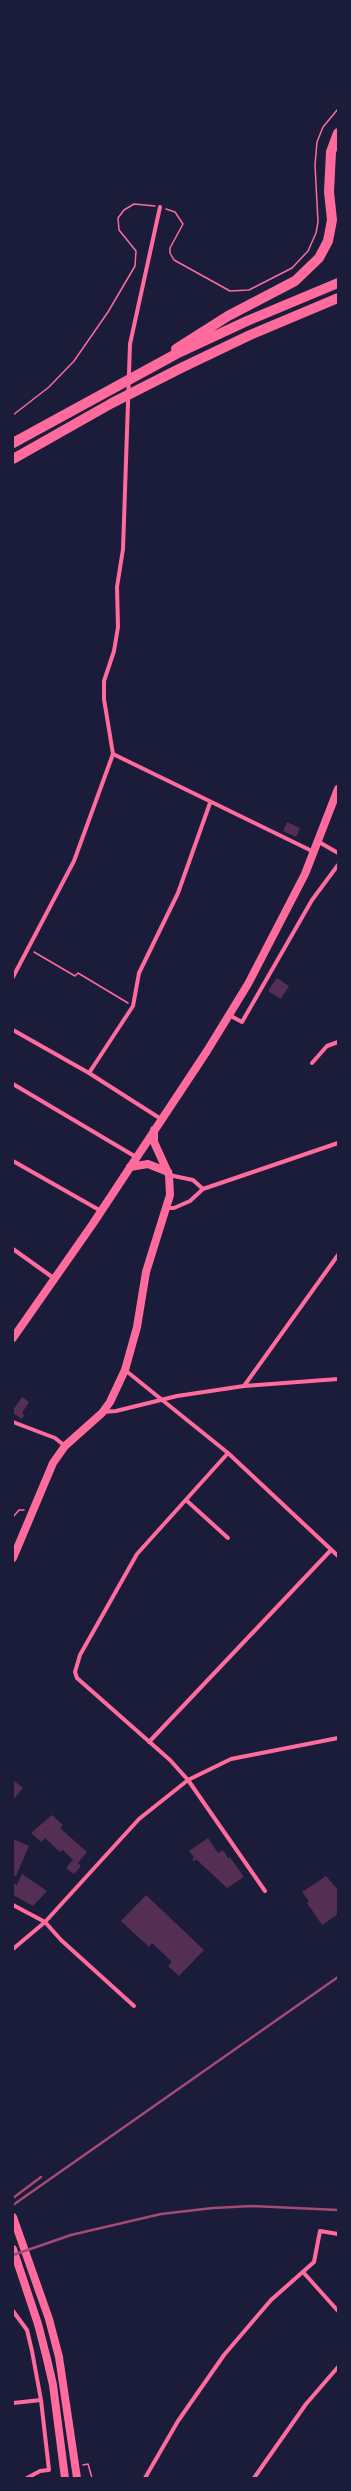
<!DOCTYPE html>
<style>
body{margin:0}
#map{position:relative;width:351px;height:2491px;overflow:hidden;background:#1b1b3a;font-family:Jost,sans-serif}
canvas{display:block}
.frame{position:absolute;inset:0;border:14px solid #1b1b3a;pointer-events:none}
</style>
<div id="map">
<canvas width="351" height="2491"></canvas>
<div class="frame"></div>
</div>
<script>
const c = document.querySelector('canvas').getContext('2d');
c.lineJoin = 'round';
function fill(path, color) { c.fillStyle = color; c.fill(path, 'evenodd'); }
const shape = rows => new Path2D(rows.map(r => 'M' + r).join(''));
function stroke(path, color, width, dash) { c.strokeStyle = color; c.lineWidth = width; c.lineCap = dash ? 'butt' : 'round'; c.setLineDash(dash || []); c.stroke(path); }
fill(shape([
 [287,822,300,828,296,837,283,831],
 [277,978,289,986,281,999,268,991],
 [22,1397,29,1402,22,1413,24,1415,22,1419,13,1413,13,1410],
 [13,1780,23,1788,13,1800],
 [52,1815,63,1825,60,1828,87,1852,78,1863,81,1866,74,1874,66,1868,73,1860,63,1850,60,1852,45,1838,41,1842,31,1833],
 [208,1838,218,1853,223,1850,228,1858,230,1857,244,1877,227,1888,196,1859,195,1861,192,1860,194,1857,189,1851],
 [13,1839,29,1846,16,1876,13,1875],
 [22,1874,47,1891,33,1906,13,1895,13,1883,17,1885],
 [326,1876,338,1890,338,1914,322,1925,307,1903,309,1901,302,1892],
 [146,1895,204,1950,179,1976,168,1966,172,1962,152,1943,149,1947,121,1921]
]), '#542f53');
stroke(shape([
 [166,209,175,212,183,224,170,248,170,253,174,260,230,291,249,290,292,268,308,251,316,233,318,222,315,165,317,142,323,127,338,109],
 [13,415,49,387,74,361,108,312,135,266,136,251,119,230,118,218,124,210,134,204,155,206],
 [34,952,75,976,78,973,128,1003],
 [13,1517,19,1510,24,1510],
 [83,2465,88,2464,92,2478]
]), '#ff6b9d', 1.5);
stroke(shape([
 [113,754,104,699,104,681,114,651,118,627,117,587,123,549,130,344,160,207],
 [113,754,314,852],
 [319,842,338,853],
 [13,977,74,861,113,754],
 [229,1015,242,1022,312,900,338,865],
 [13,1030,89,1073,161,1119],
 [312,1063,327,1046,338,1042],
 [89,1073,133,1006,139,973,178,893,210,803],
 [13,1084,136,1157],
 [13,1161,101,1211],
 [169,1175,193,1180,203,1189],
 [167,1208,174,1208,190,1201,203,1189,338,1143],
 [13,1249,55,1279],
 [125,1370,228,1453,338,1556],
 [244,1386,338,1255],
 [102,1412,116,1411,177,1396,244,1386,338,1379],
 [13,1422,55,1438,65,1446],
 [228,1453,137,1554,80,1655,75,1672,77,1678,170,1760,188,1780,265,1891],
 [186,1500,228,1538],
 [149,1742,331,1550],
 [13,1905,45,1922,61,1940,134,2006],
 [13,1949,45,1922,139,1819,188,1780,231,1759,338,1738],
 [303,2272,338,2311],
 [13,2311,27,2330,32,2351,41,2400,49,2470,40,2471,27,2478],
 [13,2403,41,2400],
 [145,2478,178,2421,224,2355,271,2300,314,2262,320,2231,338,2234],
 [254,2478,306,2404,338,2367]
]), '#ff6b9d', 4);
stroke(shape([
 [130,1167,148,1164,168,1172],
 [13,1338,92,1225,207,1051,248,984,305,874,338,789],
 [13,1558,53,1463,65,1446,102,1413,110,1402,125,1370,137,1327,146,1272,170,1195,169,1175,154,1142,154,1130],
 [13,2217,49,2319,59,2357,77,2478],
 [13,2249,38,2324,47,2359,53,2385,65,2478]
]), '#ff6b9d', 8);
stroke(shape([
 [176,349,228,316,295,281,319,258,328,241,332,220,329,192,331,152,338,133],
 [13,443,176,354,247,321,338,283],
 [13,459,112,403,181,368,250,335,338,298]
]), '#ff6b9d', 10);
stroke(shape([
 [13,2198,41,2177],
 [13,2205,338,1977],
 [13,2255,71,2235,161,2214,213,2208,252,2206,338,2210]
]), '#a44b75', 2.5);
</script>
